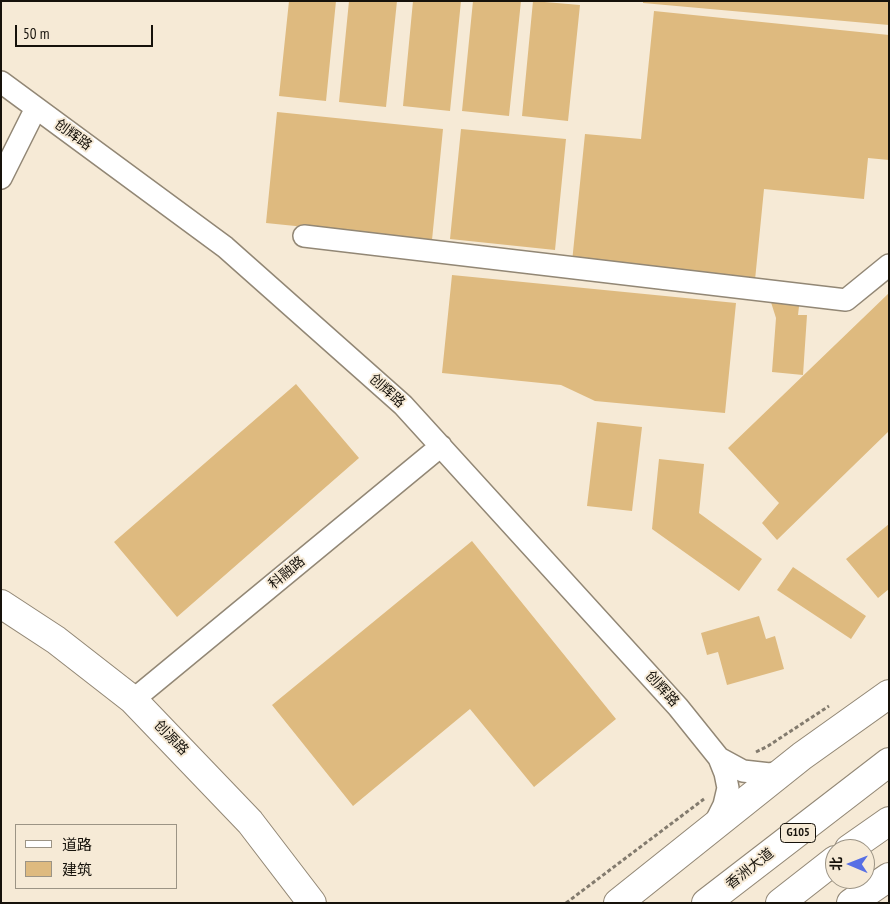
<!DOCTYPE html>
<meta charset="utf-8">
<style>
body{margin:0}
#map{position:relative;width:890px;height:904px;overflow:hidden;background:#f6ead6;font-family:"PT Sans Narrow","Noto Sans SC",sans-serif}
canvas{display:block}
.frame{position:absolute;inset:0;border:2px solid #16120b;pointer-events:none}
.legend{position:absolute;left:15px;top:824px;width:162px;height:65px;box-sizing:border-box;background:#f6ead6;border:1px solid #9c9485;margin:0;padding:6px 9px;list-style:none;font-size:15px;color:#16120b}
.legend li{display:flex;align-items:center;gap:10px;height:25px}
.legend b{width:25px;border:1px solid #9c9485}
.north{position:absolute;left:825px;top:839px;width:50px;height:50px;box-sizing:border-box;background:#f6ead6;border:1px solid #9c9485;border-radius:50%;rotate:271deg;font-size:14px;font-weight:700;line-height:20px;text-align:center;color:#16120b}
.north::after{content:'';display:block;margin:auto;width:18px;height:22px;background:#576fe5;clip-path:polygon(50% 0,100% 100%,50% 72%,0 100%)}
.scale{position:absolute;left:15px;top:25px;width:138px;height:22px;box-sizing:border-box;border:2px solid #16120b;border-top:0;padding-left:6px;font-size:15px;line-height:18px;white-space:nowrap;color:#16120b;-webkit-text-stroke:4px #f6ead6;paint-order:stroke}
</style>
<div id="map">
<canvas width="890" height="904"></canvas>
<div class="frame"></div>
<ul class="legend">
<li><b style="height:6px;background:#fff"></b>道路</li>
<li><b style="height:14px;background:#deba7f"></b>建筑</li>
</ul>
<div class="north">北</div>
<div class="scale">50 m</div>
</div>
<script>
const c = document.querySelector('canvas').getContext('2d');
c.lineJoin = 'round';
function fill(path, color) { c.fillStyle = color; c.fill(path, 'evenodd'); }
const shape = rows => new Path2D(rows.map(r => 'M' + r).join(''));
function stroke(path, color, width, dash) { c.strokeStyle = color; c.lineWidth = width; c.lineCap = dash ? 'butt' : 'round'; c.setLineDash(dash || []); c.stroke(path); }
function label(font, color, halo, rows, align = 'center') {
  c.font = font + ' "PT Sans Narrow","Noto Sans SC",sans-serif'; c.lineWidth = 4; c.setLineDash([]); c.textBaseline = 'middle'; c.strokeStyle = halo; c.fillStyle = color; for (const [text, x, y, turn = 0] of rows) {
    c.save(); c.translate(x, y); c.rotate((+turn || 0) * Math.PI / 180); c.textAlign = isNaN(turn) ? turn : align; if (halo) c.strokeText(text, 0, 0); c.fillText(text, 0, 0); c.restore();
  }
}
fill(shape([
 [289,1,336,1,326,101,279,96],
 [349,1,397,1,386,107,339,102],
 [413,1,461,1,450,111,403,106],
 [473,1,521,1,509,116,462,111],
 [533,1,580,5,568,121,522,116],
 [643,1,889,1,889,25,643,3],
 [654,11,889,35,889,160,868,158,864,199,764,189,755,280,572,262,585,134,641,139],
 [277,112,443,129,432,240,266,223],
 [461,129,566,139,555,250,450,239],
 [452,275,736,303,725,413,595,401,561,385,442,373],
 [889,293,889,431,777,540,762,523,779,503,728,448],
 [769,296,800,298,798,315,807,315,803,375,772,372,776,318],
 [296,384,359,458,177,617,114,542],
 [597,422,642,427,632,511,587,506],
 [659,459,704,464,699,513,762,559,739,591,652,529],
 [889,524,889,589,878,598,846,559],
 [472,541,616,719,534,787,470,709,353,806,272,705],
 [793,567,866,616,851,639,777,590],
 [759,616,766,639,775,636,784,669,727,685,718,652,707,655,701,633]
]), '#deba7f');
const street = shape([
 [1,82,225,247,403,405,678,707,719,758],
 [1,178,36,108],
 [304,236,846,300,889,265],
 [133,700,441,446],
 [713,827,724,805,728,788,725,773,719,758,743,771,770,774,784,771]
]);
const secondary = shape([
 [1,604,56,640,133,700,250,822,312,903],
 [618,903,802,756,889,694]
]);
const highway = shape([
 [849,849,889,821],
 [706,903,889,762],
 [780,903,835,860],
 [851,903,889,877]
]);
stroke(street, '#928775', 24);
stroke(secondary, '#928775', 30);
stroke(highway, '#928775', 30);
stroke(shape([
 [756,752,768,746,829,706],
 [566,903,704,799]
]), '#837b6e', 3, [4, 2.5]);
stroke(street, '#fff', 21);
stroke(secondary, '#fff', 28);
stroke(highway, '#fff', 28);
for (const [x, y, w] of [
 [798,833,35]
]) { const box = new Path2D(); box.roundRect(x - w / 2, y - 9.5, w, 19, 4); c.fillStyle = '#f6ead6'; c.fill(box); stroke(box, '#16120b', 1); }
label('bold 12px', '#16120b', null, [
 ["G105",798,833]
]);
label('14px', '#16120b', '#f6ead6', [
 ["创辉路",73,135,36],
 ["创辉路",387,391,42],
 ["科融路",287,573,-40],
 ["创辉路",662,689,48],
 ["创源路",171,738,46],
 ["香洲大道",750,869,-38]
]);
</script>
